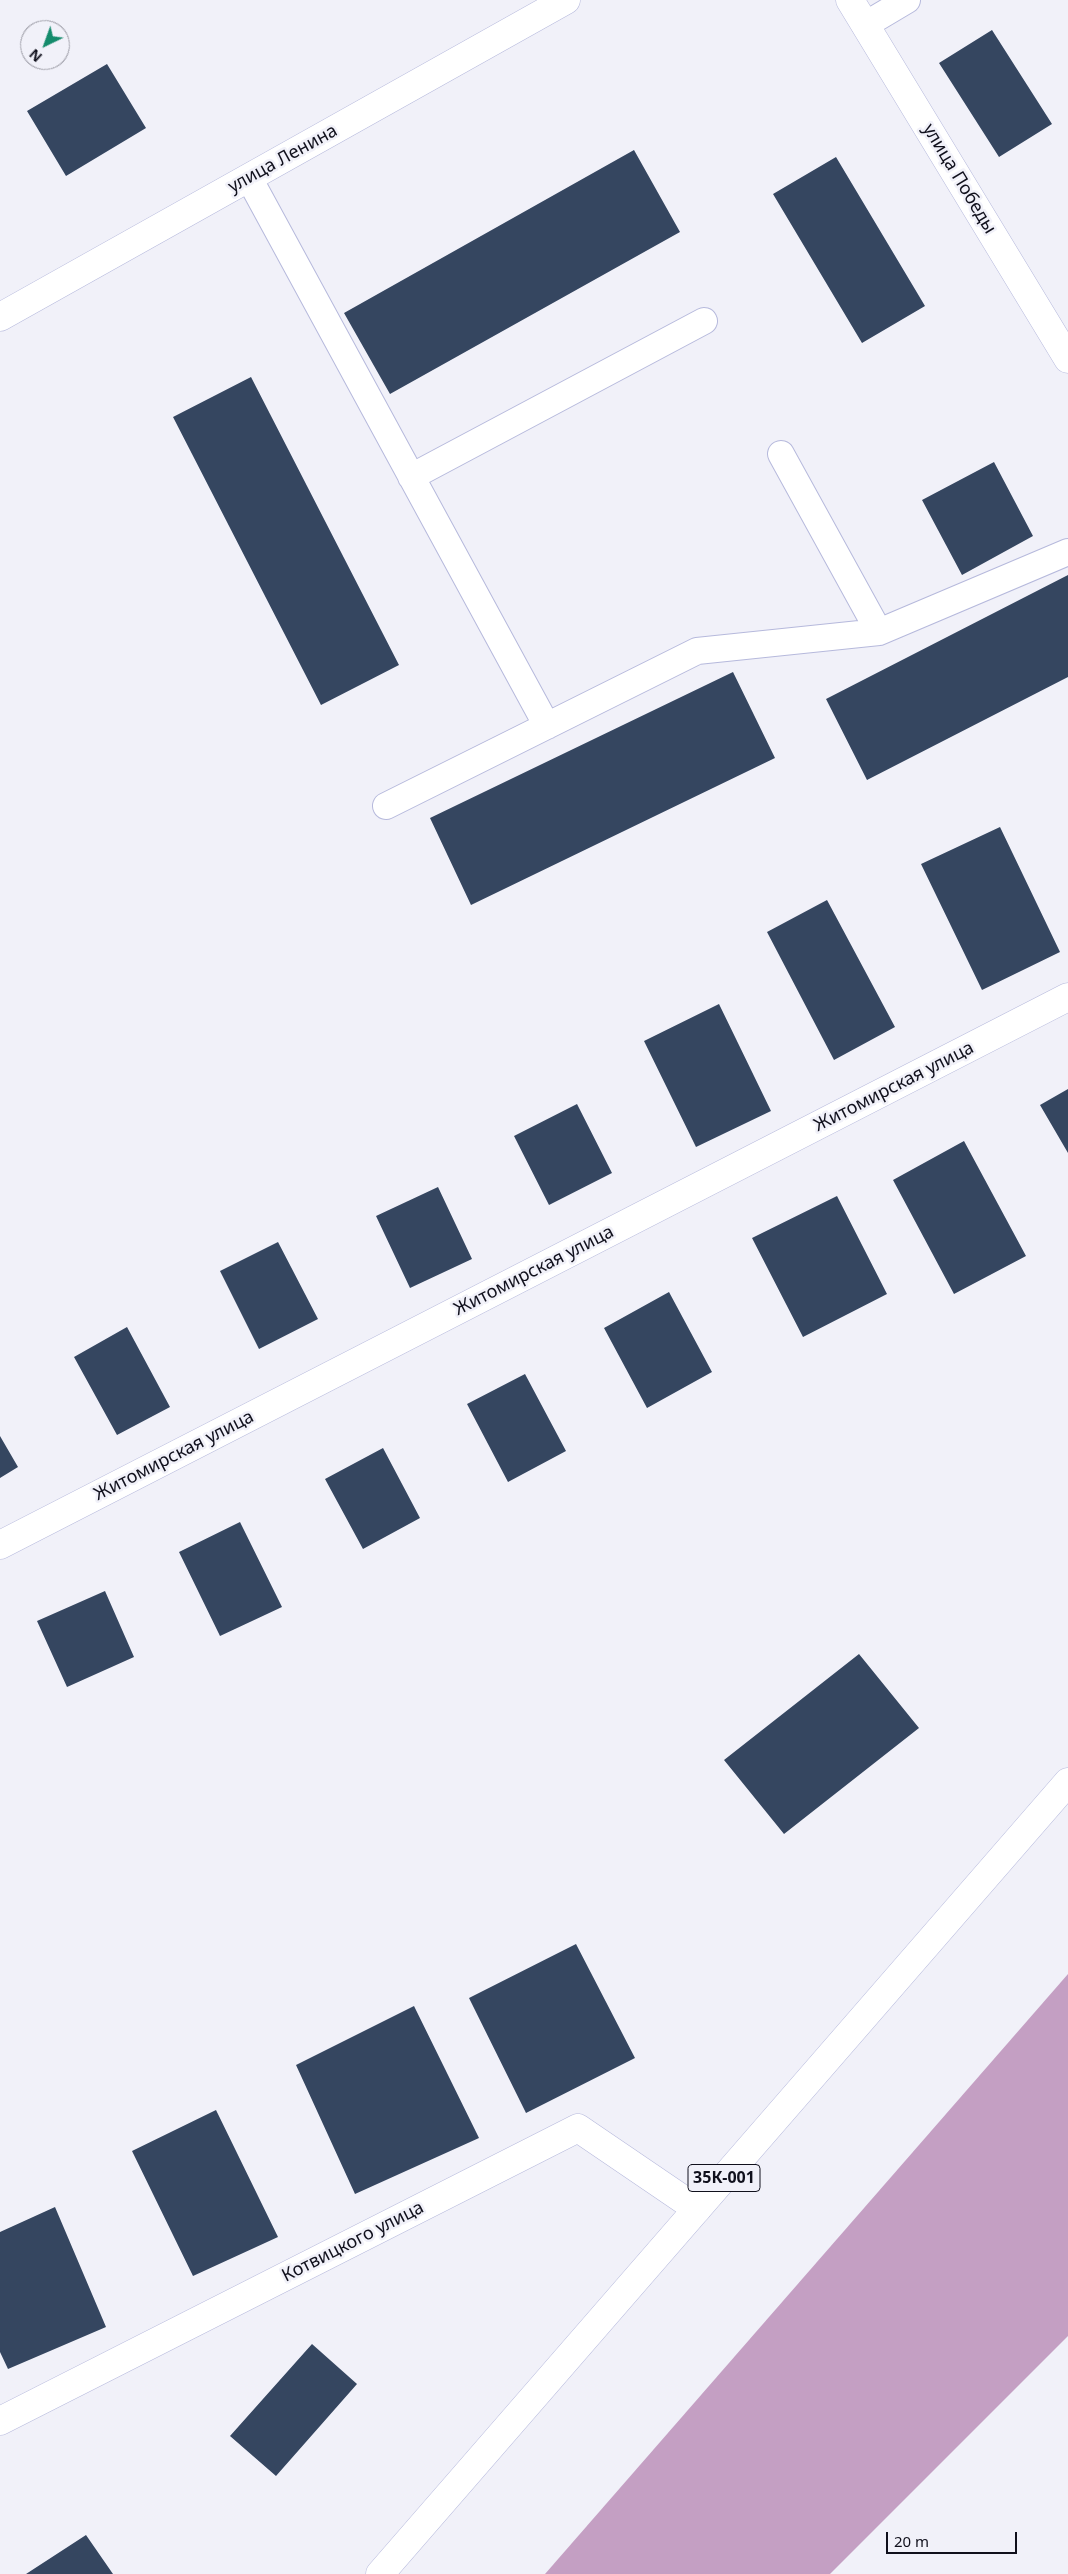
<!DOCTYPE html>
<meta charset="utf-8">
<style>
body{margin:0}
#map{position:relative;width:1068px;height:2574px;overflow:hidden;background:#f1f1f9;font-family:"Noto Sans",sans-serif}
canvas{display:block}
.north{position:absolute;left:20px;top:20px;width:50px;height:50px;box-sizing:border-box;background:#f1f1f9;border:1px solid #9797a1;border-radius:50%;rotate:222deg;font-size:14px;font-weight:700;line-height:20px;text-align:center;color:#10101c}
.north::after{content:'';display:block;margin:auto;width:18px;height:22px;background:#148b6c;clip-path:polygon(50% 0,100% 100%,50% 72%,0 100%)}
.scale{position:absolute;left:886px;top:2532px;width:131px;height:22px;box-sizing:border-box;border:2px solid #10101c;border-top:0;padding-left:6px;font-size:15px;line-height:18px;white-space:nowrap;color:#10101c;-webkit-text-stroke:4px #f1f1f9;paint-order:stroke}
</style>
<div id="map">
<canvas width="1068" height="2574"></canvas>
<div class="north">N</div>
<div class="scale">20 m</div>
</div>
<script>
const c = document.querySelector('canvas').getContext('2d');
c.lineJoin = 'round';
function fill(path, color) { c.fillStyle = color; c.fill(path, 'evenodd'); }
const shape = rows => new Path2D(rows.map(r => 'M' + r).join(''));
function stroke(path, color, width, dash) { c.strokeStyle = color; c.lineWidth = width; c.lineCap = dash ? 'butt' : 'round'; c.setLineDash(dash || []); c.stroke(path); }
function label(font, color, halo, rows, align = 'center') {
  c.font = font + ' "Noto Sans",sans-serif'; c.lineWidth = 5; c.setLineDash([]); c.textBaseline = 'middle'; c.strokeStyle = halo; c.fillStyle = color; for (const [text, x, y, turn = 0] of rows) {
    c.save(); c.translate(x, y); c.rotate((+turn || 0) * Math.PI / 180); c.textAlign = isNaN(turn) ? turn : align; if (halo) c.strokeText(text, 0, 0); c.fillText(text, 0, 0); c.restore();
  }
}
fill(shape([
 [1068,1974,1068,2336,830,2574,545,2574]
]), '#c49fc3');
fill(shape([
 [992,30,1052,124,999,157,939,63],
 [107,64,146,128,66,176,27,111],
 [634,150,680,232,390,394,344,313],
 [836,157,925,306,862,343,773,194],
 [251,377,399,665,321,705,173,417],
 [994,462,1033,536,962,575,922,500],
 [1068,575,1068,677,867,780,826,699],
 [733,672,775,758,471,905,430,818],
 [1000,827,1060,952,982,990,921,864],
 [827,900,895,1027,834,1060,767,932],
 [719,1004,771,1111,696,1147,644,1041],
 [1068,1089,1068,1153,1040,1105],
 [577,1104,612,1173,549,1205,514,1136],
 [964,1141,1026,1256,954,1294,893,1180],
 [438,1187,472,1259,410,1288,376,1216],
 [837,1196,887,1294,803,1337,752,1238],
 [278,1242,318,1319,259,1349,220,1271],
 [669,1292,712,1372,647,1408,604,1328],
 [127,1327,170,1407,117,1435,74,1357],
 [525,1374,566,1451,508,1482,467,1404],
 [0,1436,18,1467,0,1478],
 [383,1448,420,1518,363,1549,325,1479],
 [240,1522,282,1607,220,1636,179,1552],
 [105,1591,134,1657,67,1687,37,1621],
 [859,1654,919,1728,784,1834,724,1760],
 [576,1944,635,2058,526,2113,469,1998],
 [414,2006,479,2138,355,2194,296,2065],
 [216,2110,278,2237,193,2276,132,2151],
 [55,2207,106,2327,8,2369,0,2352,0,2232],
 [312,2344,357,2384,276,2476,230,2436],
 [86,2535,113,2574,26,2574]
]), '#354660');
const service = shape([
 [865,25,907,0],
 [249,178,547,726],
 [781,454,879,632],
 [411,477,704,321],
 [386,806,697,651,879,632,1068,552]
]);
const minor = shape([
 [850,0,1068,359],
 [0,317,566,0],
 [0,1545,1068,997],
 [0,2421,578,2128,697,2209]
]);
const trunk = shape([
 [380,2574,1068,1782]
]);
stroke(service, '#b6b9dc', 28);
stroke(minor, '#b6b9dc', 29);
stroke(trunk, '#b6b9dc', 29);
stroke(service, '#fff', 26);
stroke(minor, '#fff', 28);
stroke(trunk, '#fff', 28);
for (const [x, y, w] of [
 [724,2178,72]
]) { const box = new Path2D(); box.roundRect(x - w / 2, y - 13.5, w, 27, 4); c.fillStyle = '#f1f1f9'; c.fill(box); stroke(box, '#10101c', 1); }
label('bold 16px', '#10101c', null, [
 ["35К-001",724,2178]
]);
label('18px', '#10101c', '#f1f1f9', [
 ["улица Ленина",283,159,-29],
 ["улица Победы",959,179,59],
 ["Житомирская улица",894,1087,-27],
 ["Житомирская улица",534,1271,-27],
 ["Житомирская улица",174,1456,-27],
 ["Котвицкого улица",353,2242,-27]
]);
</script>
